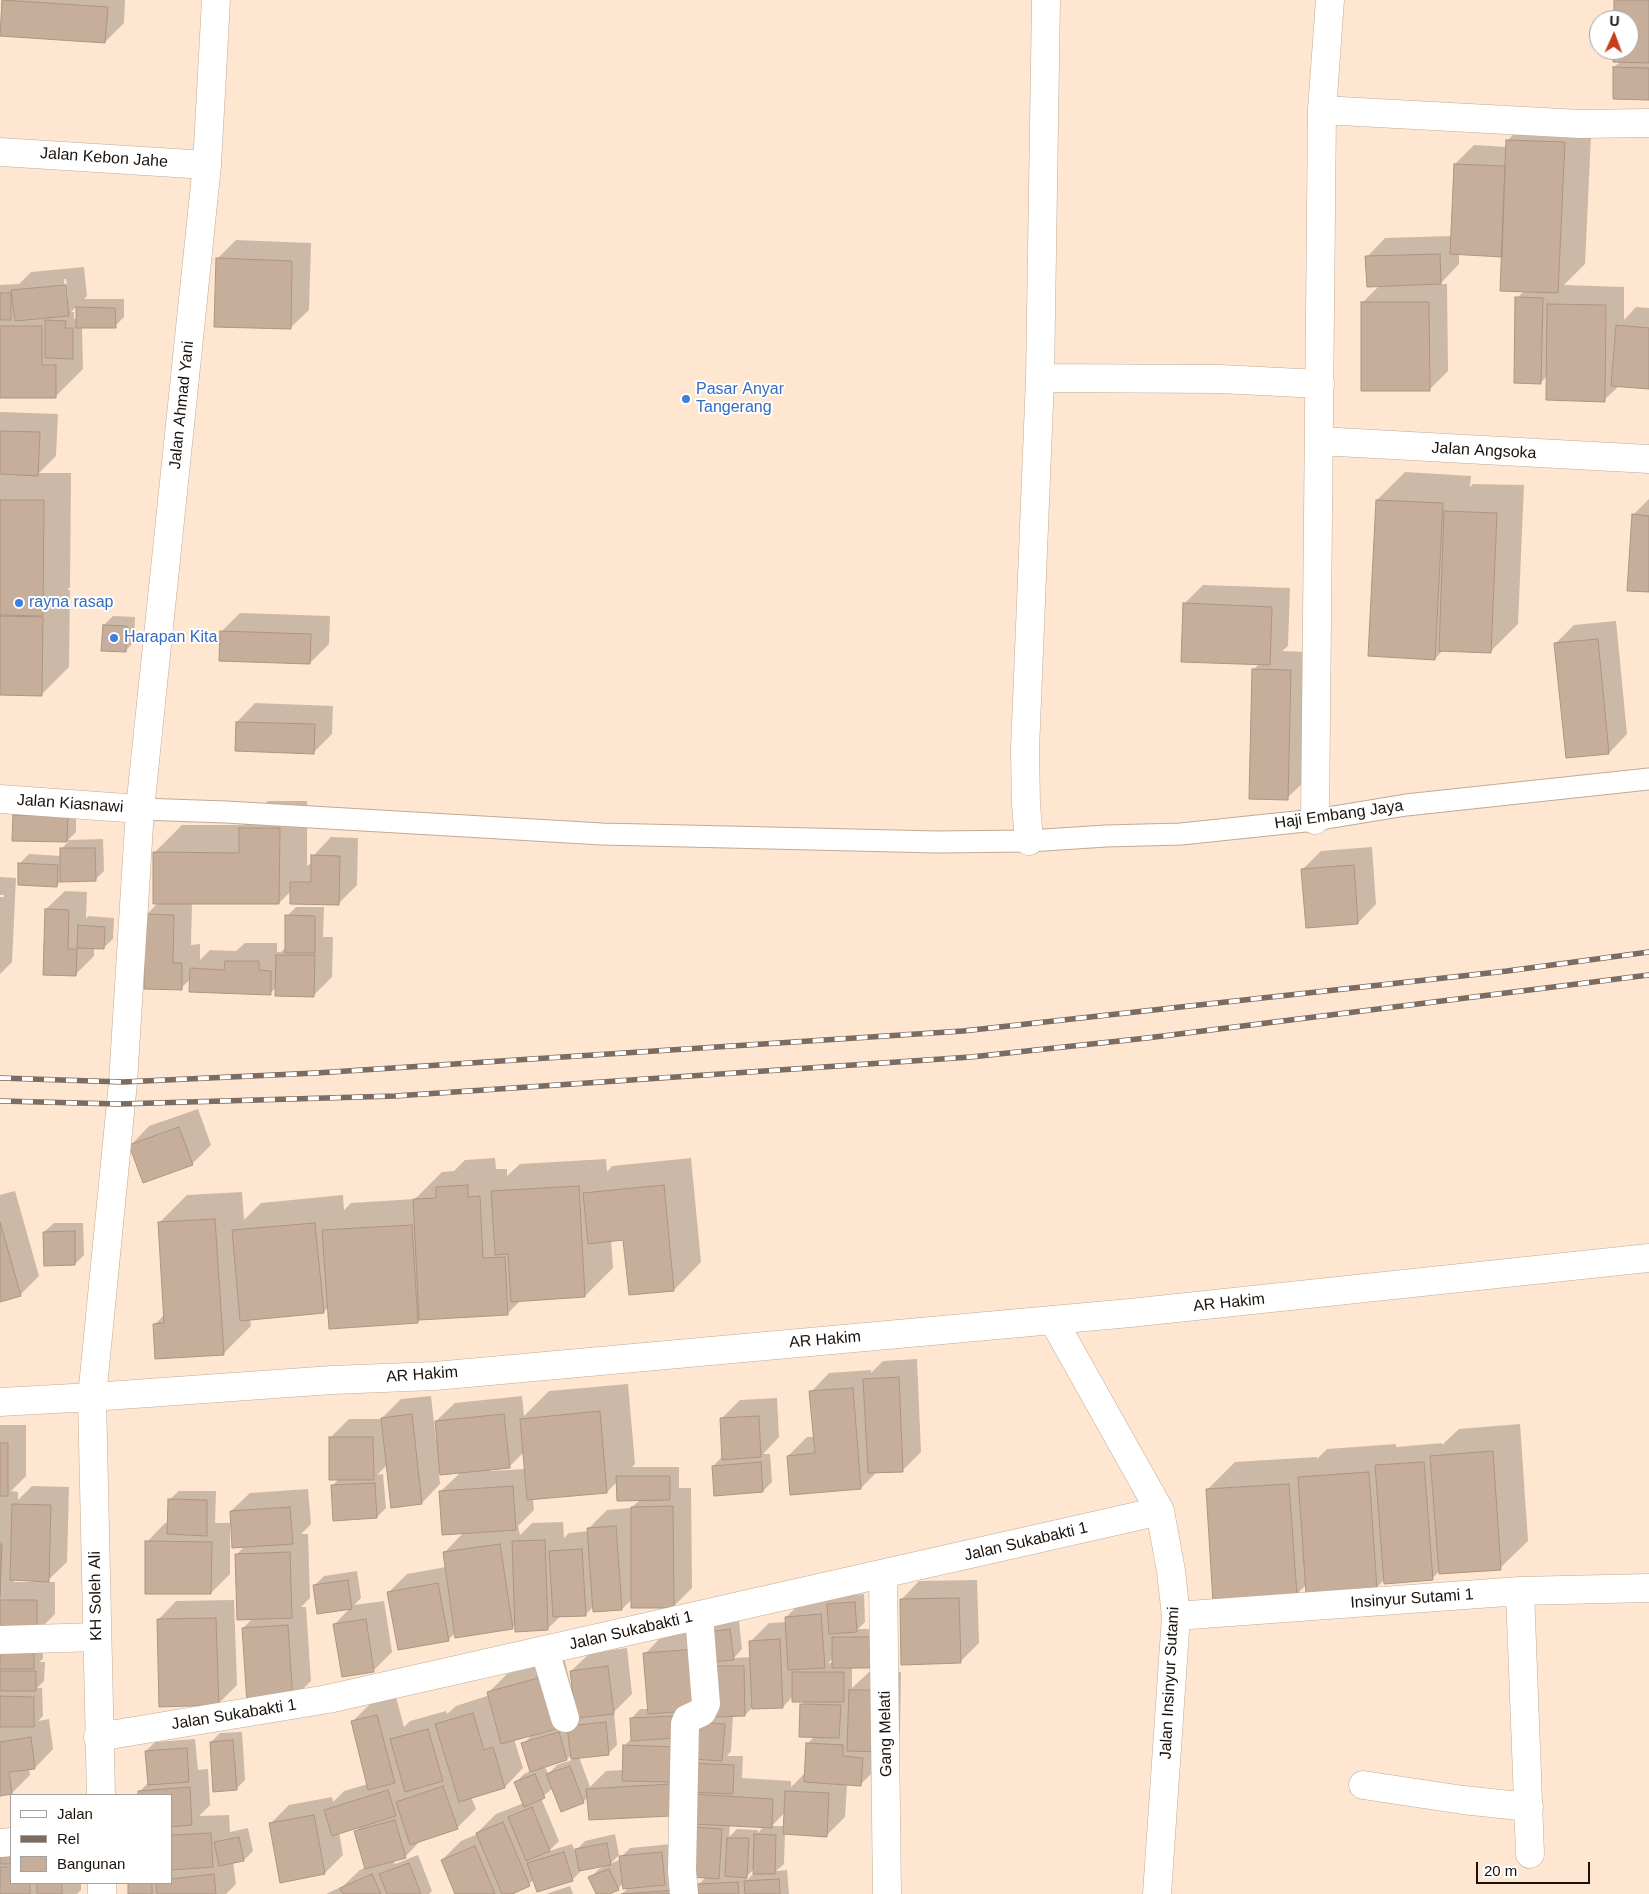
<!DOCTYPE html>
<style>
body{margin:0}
#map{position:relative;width:1649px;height:1894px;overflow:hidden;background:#ffe6d1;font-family:Arial,sans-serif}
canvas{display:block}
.legend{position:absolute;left:10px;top:1794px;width:162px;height:90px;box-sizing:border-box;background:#fff;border:1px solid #a3a09d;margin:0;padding:6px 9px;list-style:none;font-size:15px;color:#1a120b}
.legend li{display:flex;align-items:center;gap:10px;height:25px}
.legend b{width:25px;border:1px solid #a3a09d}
.north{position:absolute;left:1589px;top:10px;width:50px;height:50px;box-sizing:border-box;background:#fff;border:1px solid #a3a09d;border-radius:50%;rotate:2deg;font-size:14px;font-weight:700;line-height:20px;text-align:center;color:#1a120b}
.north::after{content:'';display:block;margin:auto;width:18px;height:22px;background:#c73d1d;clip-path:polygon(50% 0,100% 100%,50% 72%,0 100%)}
.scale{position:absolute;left:1476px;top:1862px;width:114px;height:22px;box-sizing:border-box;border:2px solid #1a120b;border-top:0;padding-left:6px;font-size:15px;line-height:18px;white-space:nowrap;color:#1a120b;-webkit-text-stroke:4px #fff;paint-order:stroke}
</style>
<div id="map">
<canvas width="1649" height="1894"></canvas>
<ul class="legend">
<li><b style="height:6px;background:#fff"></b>Jalan</li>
<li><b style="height:6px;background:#7b6c5f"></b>Rel</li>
<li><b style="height:14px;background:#c6ae9a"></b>Bangunan</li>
</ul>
<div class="north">U</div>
<div class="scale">20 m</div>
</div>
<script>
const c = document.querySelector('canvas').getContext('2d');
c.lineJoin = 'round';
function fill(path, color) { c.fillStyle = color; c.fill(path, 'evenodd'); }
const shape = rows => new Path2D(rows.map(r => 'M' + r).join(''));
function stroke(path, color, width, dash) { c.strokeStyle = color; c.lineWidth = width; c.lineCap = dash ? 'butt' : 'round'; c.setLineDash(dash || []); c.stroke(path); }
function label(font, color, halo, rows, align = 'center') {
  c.font = font + ' Arial,sans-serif'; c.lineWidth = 4; c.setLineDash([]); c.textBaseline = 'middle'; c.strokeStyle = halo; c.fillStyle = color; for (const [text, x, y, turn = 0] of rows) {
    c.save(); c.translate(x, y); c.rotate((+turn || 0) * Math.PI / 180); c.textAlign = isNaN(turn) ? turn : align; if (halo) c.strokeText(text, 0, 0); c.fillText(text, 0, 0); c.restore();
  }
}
fill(shape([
 [3,0,125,0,124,23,105,42],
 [1616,0,1649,0,1649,99,1614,67,1621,61,1614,50,1629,50,1629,20,1615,20],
 [1535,112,1592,115,1585,264,1564,285,1624,287,1624,320,1636,307,1649,308,1649,388,1619,386,1604,400,1547,376,1541,382,1517,298,1524,291,1503,256,1459,254,1459,264,1440,284,1447,284,1448,371,1429,390,1362,303,1380,285,1367,257,1385,238,1452,236,1455,164,1474,145,1507,147,1508,140],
 [236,240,311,243,309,310,290,328,217,259],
 [84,267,87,296,84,299,124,299,124,317,115,326,82,327,83,369,55,397,0,397,0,285,19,284,31,272],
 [64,279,66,279,68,299,66,299],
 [77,306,77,319,74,319,74,312,71,312],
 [0,412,58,414,56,456,39,473,71,473,70,587,67,590,70,590,69,667,41,695,0,694],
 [1405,472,1471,476,1470,487,1473,484,1524,485,1518,624,1490,652,1443,650,1435,659,1377,500],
 [1649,499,1649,591,1633,515],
 [1203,585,1290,588,1288,646,1282,651,1309,652,1306,780,1287,798,1253,670,1259,664,1184,604],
 [240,613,330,616,329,644,310,663,221,632],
 [113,616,135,617,134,642,125,651,104,625],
 [1616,621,1627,734,1609,753,1555,644,1574,625],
 [255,703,333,706,332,734,313,753,237,722],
 [268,801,307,801,307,866,310,864,312,864,313,856,331,837,358,838,357,885,339,903,291,891,279,903,192,903,191,945,200,944,200,960,210,950,236,951,245,943,277,943,277,952,281,952,286,947,287,916,296,907,324,907,323,937,333,937,332,977,313,996,277,987,270,993,191,979,181,988,146,915,158,903,154,853,182,825,243,825],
 [23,806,76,807,76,832,68,840,103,839,104,871,95,880,62,880,57,885,20,863,29,854,61,856,61,849,69,841,13,840,14,815],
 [1372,847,1376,904,1358,923,1302,870,1321,851],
 [0,877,16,878,12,962,0,974,0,897,4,897,4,895,0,895],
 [65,891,87,892,86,919,88,916,114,918,113,939,103,948,94,947,94,956,75,975,46,909],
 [198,1109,211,1145,192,1164,131,1145,149,1126],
 [495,1158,496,1169,507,1169,507,1176,520,1164,606,1159,607,1172,612,1166,691,1158,701,1262,674,1290,624,1239,611,1240,613,1268,585,1296,521,1300,507,1314,421,1318,418,1322,328,1307,324,1312,250,1319,251,1326,223,1354,154,1325,165,1314,159,1223,187,1195,242,1192,244,1220,261,1203,343,1195,344,1210,351,1203,415,1199,442,1172,454,1171,465,1160],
 [15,1191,39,1276,20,1295,0,1300,0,1195],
 [54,1223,83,1223,84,1255,75,1264,44,1232],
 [917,1359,921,1452,903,1470,877,1472,861,1488,788,1456,807,1437,815,1437,811,1392,829,1373,871,1370,871,1373,883,1361],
 [628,1384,635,1464,632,1467,679,1467,679,1488,691,1488,692,1588,673,1607,632,1599,622,1609,594,1606,586,1614,561,1616,547,1629,516,1624,512,1628,455,1633,448,1640,388,1593,407,1574,446,1567,444,1553,464,1532,440,1492,461,1472,439,1474,440,1484,422,1503,392,1506,387,1465,377,1475,383,1474,386,1508,377,1517,332,1486,339,1479,330,1438,349,1419,381,1419,401,1399,431,1396,436,1440,438,1440,436,1421,455,1403,522,1396,524,1416,549,1391],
 [524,1452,525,1469,490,1471,490,1469,509,1467],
 [618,1481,640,1500,631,1508,607,1510,589,1528,589,1531,569,1533,564,1538,563,1522,532,1523,520,1535,518,1526,534,1510,533,1499,607,1492],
 [777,1398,779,1437,763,1454,770,1454,772,1482,763,1491,713,1466,722,1457,721,1419,740,1400],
 [1520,1424,1528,1541,1500,1568,1438,1572,1432,1579,1385,1579,1377,1587,1307,1584,1296,1595,1207,1490,1235,1462,1317,1457,1317,1459,1327,1449,1396,1444,1396,1447,1442,1443,1442,1445,1459,1429],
 [0,1425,26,1425,26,1476,11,1491,18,1492,18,1500,32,1486,69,1487,67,1562,46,1582,55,1582,55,1614,35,1634,42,1633,43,1659,39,1662,45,1662,44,1681,37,1688,42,1688,43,1716,38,1721,49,1719,53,1749,35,1768,29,1768,30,1775,12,1793,0,1795],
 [16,1579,34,1580,34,1582,13,1582],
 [308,1489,311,1524,301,1534,308,1534,310,1598,301,1607,306,1607,311,1681,293,1699,243,1628,253,1618,236,1555,245,1546,231,1511,250,1493],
 [179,1491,216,1491,215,1523,230,1523,230,1574,211,1593,147,1542,165,1523,169,1523,169,1500],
 [357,1571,361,1598,354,1605,384,1601,392,1652,373,1671,335,1624,351,1607,315,1585,324,1576],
 [977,1580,979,1643,960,1662,901,1600,919,1581],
 [864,1594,865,1622,858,1629,891,1629,852,1667,852,1688,869,1672,901,1672,900,1732,881,1751,879,1766,861,1784,847,1784,845,1817,826,1836,785,1833,784,1864,776,1871,787,1870,789,1894,622,1894,629,1887,623,1883,618,1889,606,1894,597,1894,590,1878,599,1869,606,1866,580,1869,581,1871,572,1880,534,1880,514,1894,456,1894,442,1860,461,1841,478,1834,477,1833,496,1814,524,1803,515,1783,524,1774,531,1771,523,1744,533,1734,514,1739,523,1768,505,1787,471,1797,476,1809,457,1828,422,1839,405,1857,393,1860,395,1864,418,1855,432,1891,429,1894,326,1894,341,1887,341,1888,360,1870,366,1867,355,1832,362,1825,339,1832,343,1855,325,1873,270,1824,289,1805,332,1797,333,1802,344,1791,368,1784,352,1722,371,1703,396,1697,404,1727,410,1721,446,1711,447,1714,456,1706,490,1695,489,1692,507,1674,564,1658,571,1686,573,1685,571,1671,590,1653,627,1648,632,1694,614,1712,617,1745,608,1754,579,1757,590,1787,606,1771,623,1770,624,1746,632,1738,631,1719,640,1709,649,1709,645,1654,663,1635,710,1631,718,1623,739,1621,742,1649,734,1658,751,1657,751,1641,769,1623,786,1622,786,1617,805,1599],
 [834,1657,834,1663,828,1663],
 [793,1696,805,1701,802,1704,815,1736,807,1744,806,1772,791,1787,791,1781,742,1778,743,1756,727,1756,731,1751,733,1715,745,1715,752,1708,783,1707],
 [571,1755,572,1760,557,1765,548,1774,545,1767,567,1759],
 [694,1758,698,1791,695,1795,700,1823,671,1844,630,1848,621,1857,621,1866,619,1860,610,1864,619,1855,615,1834,585,1841,575,1851,572,1844,549,1851,559,1841,541,1798,553,1788,583,1802,588,1797,689,1796],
 [785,1812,784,1826,772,1826],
 [730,1824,764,1826,758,1833,758,1830,737,1829,729,1837],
 [754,1869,754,1873,747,1880,747,1876],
 [696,1876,706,1877,699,1884,699,1891,697,1891],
 [234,1600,237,1685,218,1704,158,1620,176,1601],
 [242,1732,245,1780,236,1789,211,1742,220,1733],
 [195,1739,198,1770,208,1769,210,1805,199,1816,229,1815,230,1832,248,1828,253,1851,244,1860,233,1862,236,1884,226,1894,129,1894,129,1883,171,1883,171,1795,139,1795,139,1792,149,1782,146,1751,155,1742],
 [0,1839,11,1839,11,1883,81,1883,81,1890,77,1894,0,1894],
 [570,1886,573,1894,546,1894]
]), '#0003');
const building = shape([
 [2,0,108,7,105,43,0,36,2,0],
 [1614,0,1649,0,1649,63,1613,62,1613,50,1629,50,1629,20,1614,20,1614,0],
 [1613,67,1649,68,1649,100,1613,99,1613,67],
 [1506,140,1565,142,1558,293,1500,291,1506,140],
 [1454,164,1505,166,1502,257,1450,254,1454,164],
 [1440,254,1441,284,1367,287,1365,256,1440,254],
 [216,258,292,261,291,329,214,327,216,258],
 [66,285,69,316,15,321,11,290,66,285],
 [0,293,11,293,11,320,0,320,0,293],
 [1515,297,1543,298,1541,384,1514,383,1515,297],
 [1361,302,1429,302,1430,391,1361,391,1361,302],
 [1547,304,1606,305,1605,402,1546,400,1547,304],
 [76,307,115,308,116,328,76,328,76,307],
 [45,320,66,321,65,328,73,328,73,359,45,358,45,320],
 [1616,325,1649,328,1649,389,1611,386,1616,325],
 [0,326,42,326,42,365,56,365,56,398,0,398,0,326],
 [0,431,40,432,38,476,0,474,0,431],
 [0,500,44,500,43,616,0,615,0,500],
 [1376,500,1443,503,1435,660,1368,656,1376,500],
 [1444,511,1497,513,1491,653,1439,651,1444,511],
 [1632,514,1649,516,1649,592,1627,591,1632,514],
 [1183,603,1272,607,1270,665,1181,662,1183,603],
 [0,616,43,617,42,696,0,695,0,616],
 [103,625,127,626,126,652,101,651,103,625],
 [220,631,311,634,310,664,219,661,220,631],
 [1598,639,1609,754,1566,758,1554,643,1598,639],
 [1252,669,1291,670,1288,800,1249,799,1252,669],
 [236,722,315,724,314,754,235,751,236,722],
 [13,815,68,815,67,842,12,841,13,815],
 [239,828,280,828,279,904,153,904,153,852,239,853,239,828],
 [60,848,95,848,96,881,60,882,60,848],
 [311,855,340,856,339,905,290,904,290,882,311,882,311,855],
 [18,863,58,865,57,887,18,885,18,863],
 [1354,865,1358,924,1306,928,1301,869,1354,865],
 [45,909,69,910,68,949,77,949,76,976,43,975,45,909],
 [145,914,174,915,173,963,182,963,182,990,144,989,145,914],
 [285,915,315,916,315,953,285,953,285,915],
 [78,925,105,927,104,949,77,948,78,925],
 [276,955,315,955,314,997,275,996,276,955],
 [225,961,259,961,259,970,271,971,271,995,189,992,190,968,224,970,225,961],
 [179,1127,193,1165,143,1183,129,1145,179,1127],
 [468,1185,468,1197,480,1196,483,1258,505,1257,508,1315,419,1320,413,1199,436,1198,436,1187,468,1185],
 [664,1185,674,1291,629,1295,623,1240,588,1244,583,1193,664,1185],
 [579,1186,585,1297,511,1302,508,1254,495,1255,491,1191,579,1186],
 [215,1219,224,1355,155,1359,153,1324,164,1323,158,1222,215,1219],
 [0,1222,21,1296,0,1302,0,1222],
 [315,1223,324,1313,240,1321,232,1230,315,1223],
 [412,1225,418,1323,329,1329,322,1230,412,1225],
 [75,1231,75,1265,44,1266,43,1232,75,1231],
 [899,1377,903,1472,868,1473,863,1379,899,1377],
 [853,1388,861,1489,790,1495,787,1456,815,1453,809,1391,853,1388],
 [600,1411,607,1493,527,1500,520,1419,600,1411],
 [412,1414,422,1504,391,1508,381,1418,412,1414],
 [504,1414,510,1468,440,1475,435,1421,504,1414],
 [759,1416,761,1457,722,1460,720,1418,759,1416],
 [329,1437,373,1437,374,1480,329,1480,329,1437],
 [0,1443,8,1443,8,1496,0,1496,0,1443],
 [1493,1451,1501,1570,1439,1574,1430,1456,1493,1451],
 [761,1462,763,1492,714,1496,712,1466,761,1462],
 [1424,1462,1433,1580,1384,1584,1375,1465,1424,1462],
 [1369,1472,1377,1589,1306,1594,1298,1477,1369,1472],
 [616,1476,670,1476,670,1500,617,1501,616,1476],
 [375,1483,377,1518,333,1521,331,1485,375,1483],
 [1289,1484,1297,1596,1213,1602,1206,1489,1289,1484],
 [513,1486,516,1530,442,1535,439,1491,513,1486],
 [168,1499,207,1500,207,1536,167,1534,168,1499],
 [12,1504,51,1505,49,1582,10,1580,12,1504],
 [673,1506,674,1608,631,1608,631,1507,673,1506],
 [290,1507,293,1544,232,1548,230,1511,290,1507],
 [616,1526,622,1610,593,1612,587,1528,616,1526],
 [545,1540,548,1630,515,1632,512,1541,545,1540],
 [145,1541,212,1542,211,1594,145,1594,145,1541],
 [0,1544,2,1544,0,1597,0,1544],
 [500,1544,513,1629,455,1638,443,1552,500,1544],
 [582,1549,586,1616,553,1617,549,1551,582,1549],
 [290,1552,292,1618,237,1620,235,1554,290,1552],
 [348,1580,352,1609,317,1614,313,1585,348,1580],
 [438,1583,449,1641,398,1650,387,1592,438,1583],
 [959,1598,961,1663,901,1665,900,1599,959,1598],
 [0,1600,37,1600,37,1634,0,1634,0,1600],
 [855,1602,857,1632,829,1634,827,1604,855,1602],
 [821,1614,825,1668,788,1670,785,1617,821,1614],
 [216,1618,219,1705,159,1707,157,1619,216,1618],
 [366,1619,374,1672,342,1677,333,1624,366,1619],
 [288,1625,293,1701,247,1703,242,1628,288,1625],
 [730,1629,734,1660,711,1662,708,1632,730,1629],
 [832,1637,883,1637,883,1668,832,1668,832,1637],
 [780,1639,783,1708,752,1709,749,1641,780,1639],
 [0,1642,34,1642,34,1669,0,1669,0,1642],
 [698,1649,702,1710,648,1714,643,1653,698,1649],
 [608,1666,614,1714,576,1718,570,1671,608,1666],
 [713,1666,744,1666,745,1716,714,1717,713,1666],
 [0,1671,36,1671,36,1691,0,1691,0,1671],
 [792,1672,844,1672,844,1702,792,1702,792,1672],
 [545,1676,560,1728,501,1744,487,1692,545,1676],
 [849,1690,883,1690,882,1752,847,1751,849,1690],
 [0,1696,34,1697,34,1727,0,1727,0,1696],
 [800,1704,841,1705,839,1738,799,1737,800,1704],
 [473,1713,484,1750,493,1747,505,1788,459,1802,435,1724,473,1713],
 [377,1715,395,1783,368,1790,351,1721,377,1715],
 [673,1716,675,1738,631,1741,630,1718,673,1716],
 [606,1722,609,1755,571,1759,567,1726,606,1722],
 [696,1722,725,1724,722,1761,693,1759,696,1722],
 [428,1729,443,1781,405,1792,390,1739,428,1729],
 [559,1732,567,1760,530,1772,521,1743,559,1732],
 [31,1737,35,1769,9,1772,12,1794,0,1796,0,1742,31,1737],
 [233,1740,237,1790,213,1792,210,1742,233,1740],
 [806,1743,843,1745,843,1756,863,1758,861,1786,804,1782,806,1743],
 [623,1745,676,1747,675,1782,622,1781,623,1745],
 [187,1748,189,1782,148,1785,145,1751,187,1748],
 [692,1763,734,1765,733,1794,691,1792,692,1763],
 [570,1766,584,1803,561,1812,546,1774,570,1766],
 [535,1774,545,1798,524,1807,514,1782,535,1774],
 [670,1784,671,1816,589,1820,586,1789,670,1784],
 [443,1786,458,1829,410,1845,396,1802,443,1786],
 [190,1787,192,1825,171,1827,171,1795,138,1795,138,1791,190,1787],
 [388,1790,396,1816,332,1836,324,1810,388,1790],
 [785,1791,829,1793,827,1837,783,1834,785,1791],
 [694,1794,773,1799,772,1828,692,1824,694,1794],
 [532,1807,550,1851,526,1861,508,1817,532,1807],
 [314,1815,325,1874,280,1883,269,1823,314,1815],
 [395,1820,406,1858,365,1869,354,1831,395,1820],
 [503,1822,530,1886,512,1894,502,1894,476,1833,503,1822],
 [694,1827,722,1829,719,1879,691,1877,694,1827],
 [211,1833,213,1867,171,1870,171,1835,211,1833],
 [754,1834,776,1835,775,1874,753,1874,754,1834],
 [239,1837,244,1861,219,1866,214,1842,239,1837],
 [727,1838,749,1838,747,1878,725,1876,727,1838],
 [607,1843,611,1865,579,1871,575,1849,607,1843],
 [475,1846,495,1894,455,1894,441,1860,475,1846],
 [0,1847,11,1847,11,1864,0,1864,0,1847],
 [564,1852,573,1881,537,1892,527,1863,564,1852],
 [662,1852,665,1885,623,1889,619,1856,662,1852],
 [409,1863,421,1894,387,1894,379,1874,409,1863],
 [0,1867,11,1867,11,1883,30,1883,30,1894,0,1894,0,1867],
 [609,1869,619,1890,609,1894,596,1894,588,1877,609,1869],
 [214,1874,216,1894,157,1894,156,1883,171,1883,171,1879,214,1874],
 [372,1874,381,1894,343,1894,340,1888,372,1874],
 [779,1879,780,1894,745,1894,744,1881,779,1879],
 [738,1882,739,1894,698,1894,697,1884,738,1882],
 [37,1883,62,1883,62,1894,37,1894,37,1883],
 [128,1883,152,1883,152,1894,128,1894,128,1883],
 [677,1890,677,1894,621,1894,677,1890]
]);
fill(building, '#c6ae9a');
stroke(building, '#ac9582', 1);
const lane = shape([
 [140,809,226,812,602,834,937,842,1029,841,1106,836,1181,834,1315,820,1406,805,1649,779]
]);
const street = shape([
 [1322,110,1580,124,1649,123],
 [0,152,207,165],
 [1040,378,1220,379,1320,384],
 [1319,441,1649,459],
 [1315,820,1322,110,1330,0],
 [1029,841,1026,804,1025,750,1040,378,1046,0],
 [1053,1320,1160,1511,1171,1571,1176,1616,1157,1894],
 [883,1574,887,1894],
 [1520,1591,1530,1854],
 [1176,1616,1520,1591,1649,1588],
 [0,1640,97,1637],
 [545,1651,565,1718],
 [98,1737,328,1699,1160,1511],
 [1363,1785,1463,1800,1529,1807],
 [0,1843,11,1842],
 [684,1894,682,1871,685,1724,687,1719,702,1712,706,1704,699,1616]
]);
const secondary = shape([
 [0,799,140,809],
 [0,1402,92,1397,332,1380,435,1376,1130,1313,1649,1258],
 [101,1795,92,1397,123,1082,140,809,207,165,216,0],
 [102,1883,102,1894]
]);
stroke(lane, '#c2aa96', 23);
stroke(street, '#c2aa96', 29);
stroke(secondary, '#c2aa96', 29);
stroke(lane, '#fff', 21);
stroke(street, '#fff', 28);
stroke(secondary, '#fff', 28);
const rail = shape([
 [0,1078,123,1082,316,1073,963,1031,1507,971,1649,952],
 [0,1101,119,1104,395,1096,971,1057,1147,1038,1649,975]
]);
stroke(rail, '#7b6c5f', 5.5);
stroke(rail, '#fff', 4, [11]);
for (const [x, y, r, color] of [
 [686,399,5,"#3f7fe0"],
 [19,603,5,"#3f7fe0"],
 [114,638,5,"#3f7fe0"]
]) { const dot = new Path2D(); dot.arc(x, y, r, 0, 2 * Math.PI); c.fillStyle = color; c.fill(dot); stroke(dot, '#fff', 2); }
label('16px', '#1a120b', '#fff', [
 ["Jalan Kebon Jahe",104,158,4],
 ["Jalan Ahmad Yani",182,405,-84],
 ["Jalan Angsoka",1484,451,3],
 ["Jalan Kiasnawi",70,804,4],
 ["Haji Embang Jaya",1339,815,-8],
 ["AR Hakim",1229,1303,-6],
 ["AR Hakim",825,1340,-5],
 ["AR Hakim",422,1375,-4],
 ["Jalan Sukabakti 1",1026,1542,-13],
 ["KH Soleh Ali",96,1596,-91],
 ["Insinyur Sutami 1",1412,1599,-4],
 ["Jalan Sukabakti 1",631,1631,-13],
 ["Jalan Insinyur Sutami",1170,1683,-87],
 ["Jalan Sukabakti 1",234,1715,-9],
 ["Gang Melati",886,1734,-91]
]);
label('16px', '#366cbe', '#fff', [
 ["Pasar Anyar",696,390],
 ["Tangerang",696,408],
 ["rayna rasap",29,603],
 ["Harapan Kita",124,638]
], 'left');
</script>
